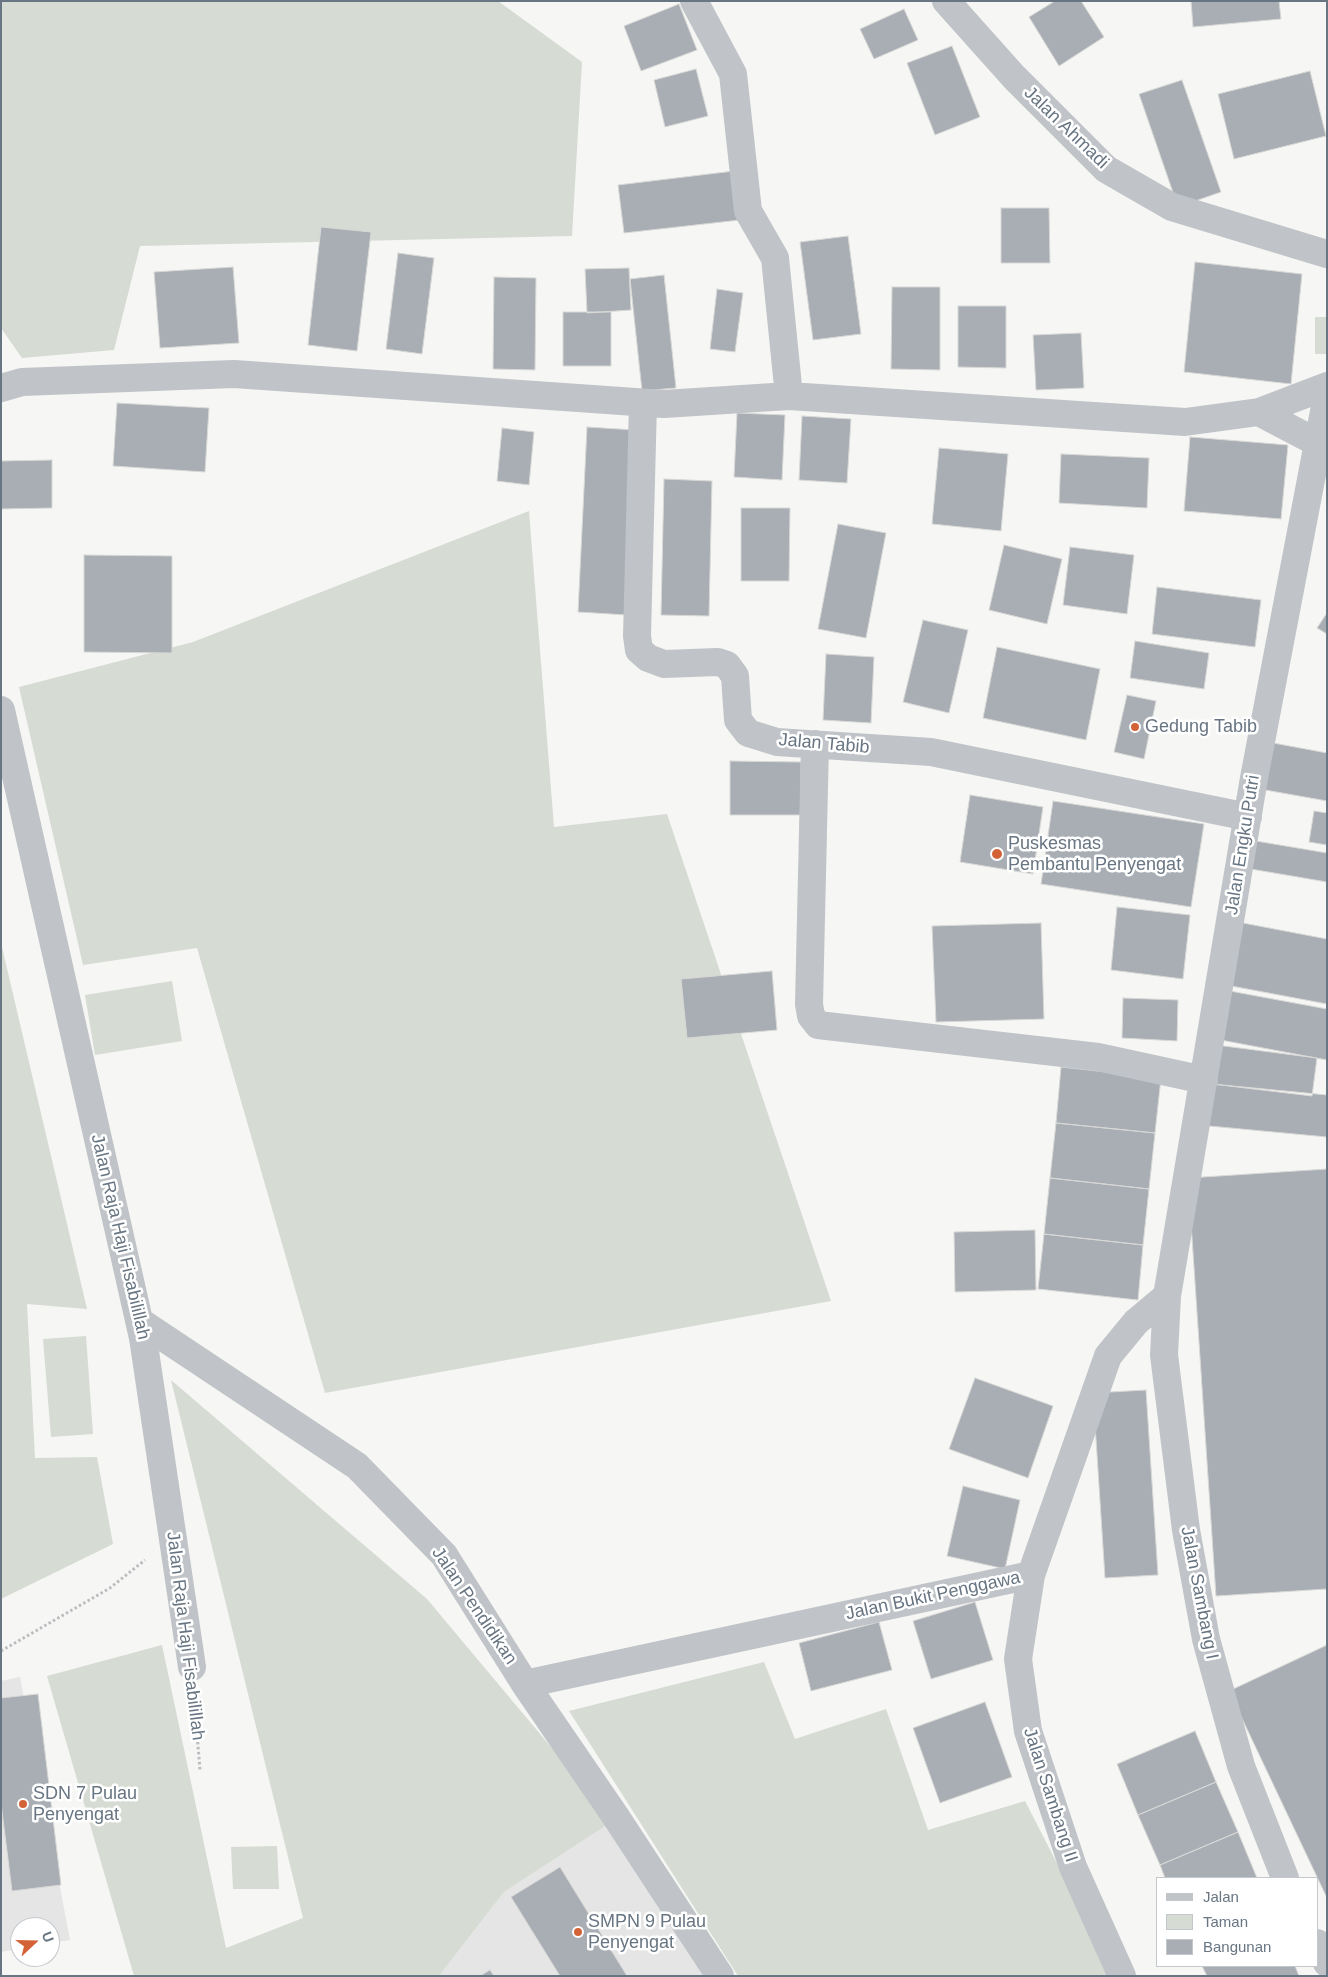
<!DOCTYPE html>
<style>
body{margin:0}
#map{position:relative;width:1328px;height:1977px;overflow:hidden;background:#f6f6f4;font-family:Helvetica,sans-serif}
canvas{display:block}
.frame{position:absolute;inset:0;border:2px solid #687582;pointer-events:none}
.legend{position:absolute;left:1156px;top:1877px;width:162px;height:90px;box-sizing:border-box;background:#fff;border:1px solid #c3c8cd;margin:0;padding:6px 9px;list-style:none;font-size:15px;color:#687582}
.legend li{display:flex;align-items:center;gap:10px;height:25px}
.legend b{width:25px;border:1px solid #c3c8cd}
.north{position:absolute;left:10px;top:1917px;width:50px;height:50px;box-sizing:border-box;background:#fff;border:1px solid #c3c8cd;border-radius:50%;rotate:69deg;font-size:14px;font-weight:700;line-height:20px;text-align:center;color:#687582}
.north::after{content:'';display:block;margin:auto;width:18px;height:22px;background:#d36337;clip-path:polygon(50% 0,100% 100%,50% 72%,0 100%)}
</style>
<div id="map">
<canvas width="1328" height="1977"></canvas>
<div class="frame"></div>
<ul class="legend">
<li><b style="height:6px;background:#c0c3c7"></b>Jalan</li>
<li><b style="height:14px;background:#d6dbd3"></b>Taman</li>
<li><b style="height:14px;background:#a8aeb4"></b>Bangunan</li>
</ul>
<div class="north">U</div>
</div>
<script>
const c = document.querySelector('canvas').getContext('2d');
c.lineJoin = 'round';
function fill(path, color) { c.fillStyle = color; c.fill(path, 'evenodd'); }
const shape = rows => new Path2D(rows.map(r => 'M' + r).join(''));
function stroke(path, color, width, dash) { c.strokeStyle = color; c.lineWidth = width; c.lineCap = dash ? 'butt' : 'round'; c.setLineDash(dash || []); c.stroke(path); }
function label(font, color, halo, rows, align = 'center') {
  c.font = font + ' Helvetica,sans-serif'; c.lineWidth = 5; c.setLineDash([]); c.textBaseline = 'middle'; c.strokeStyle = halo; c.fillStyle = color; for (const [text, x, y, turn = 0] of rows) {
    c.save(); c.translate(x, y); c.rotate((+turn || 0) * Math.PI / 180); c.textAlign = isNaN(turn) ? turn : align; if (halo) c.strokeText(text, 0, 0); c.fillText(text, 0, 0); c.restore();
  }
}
fill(shape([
 [20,1677,70,1940,50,1943,50,1927,20,1927,20,1949,1,1952,1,1681],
 [613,1821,711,1976,439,1976,504,1892]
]), '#e4e5e4');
fill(shape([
 [1,1,498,1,582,62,572,236,140,246,114,350,22,358,1,328],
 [1315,317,1327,317,1327,354,1315,354],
 [529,511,554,827,667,814,831,1301,325,1393,197,948,83,965,19,687,193,642],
 [1,943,87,1309,27,1304,35,1458,97,1457,113,1544,1,1599],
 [172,981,182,1041,95,1055,85,995],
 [86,1336,93,1434,51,1437,43,1339],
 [171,1380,427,1599,613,1821,504,1892,439,1976,134,1976,47,1676,162,1645,226,1948,303,1918],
 [764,1662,795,1739,886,1709,928,1830,1025,1801,1115,1976,738,1976,569,1711],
 [277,1846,279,1889,233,1889,231,1847]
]), '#d6dbd3');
const building = shape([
 [1055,1,1081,1,1104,37,1059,66,1029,17,1055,1],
 [1191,1,1279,1,1281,19,1193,27,1191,1],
 [679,4,697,50,641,71,624,26,679,4],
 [904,9,918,40,874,59,860,29,904,9],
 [952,46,980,117,935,135,907,63,952,46],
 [696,69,708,116,665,127,654,80,696,69],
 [1310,71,1326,136,1234,159,1218,94,1310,71],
 [1182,80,1221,192,1178,207,1139,94,1182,80],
 [734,171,740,220,624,233,618,185,734,171],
 [1001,208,1049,208,1050,263,1001,263,1001,208],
 [321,227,371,232,357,351,308,345,321,227],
 [848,236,861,334,813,340,800,242,848,236],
 [398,253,434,258,422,354,386,349,398,253],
 [1195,262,1302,274,1291,384,1184,372,1195,262],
 [233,267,239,343,160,348,154,272,233,267],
 [629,268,631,310,587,313,585,269,629,268],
 [664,275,676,388,642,391,630,279,664,275],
 [494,277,536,278,535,370,493,369,494,277],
 [892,287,940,287,940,370,891,369,892,287],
 [717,289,743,293,735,352,710,349,717,289],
 [958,306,1006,306,1006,368,958,367,958,306],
 [563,312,611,312,611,366,563,366,563,312],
 [1081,333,1084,388,1036,390,1033,335,1081,333],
 [117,403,209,408,205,472,113,466,117,403],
 [737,413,785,415,782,480,734,477,737,413],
 [802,416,851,419,847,483,799,480,802,416],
 [587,427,635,430,627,615,578,612,587,427],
 [502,428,534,432,529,485,497,481,502,428],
 [1190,437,1288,445,1281,519,1184,511,1190,437],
 [939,448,1008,454,1001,531,932,524,939,448],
 [1061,454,1149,458,1147,508,1059,503,1061,454],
 [52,460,52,508,1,509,1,461,52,460],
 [664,479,712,481,709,616,661,615,664,479],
 [741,508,790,508,789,581,741,581,741,508],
 [838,524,886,533,866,638,818,629,838,524],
 [1004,545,1062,559,1047,624,989,610,1004,545],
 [1070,547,1134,555,1127,614,1063,605,1070,547],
 [84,555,172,556,172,653,84,652,84,555],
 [1157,587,1261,600,1255,647,1152,634,1157,587],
 [1327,613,1327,634,1317,628,1327,613],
 [923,620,968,630,949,713,903,702,923,620],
 [1135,641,1209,653,1204,689,1130,678,1135,641],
 [997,647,1100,669,1086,740,983,718,997,647],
 [826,654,874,657,871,723,823,720,826,654],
 [1127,695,1156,701,1144,759,1114,752,1127,695],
 [1268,742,1327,753,1327,801,1260,789,1268,742],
 [730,761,801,762,801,815,730,815,730,761],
 [970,795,1043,807,1033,874,960,862,970,795],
 [1053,801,1204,824,1191,907,1041,884,1053,801],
 [1314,811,1327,813,1327,845,1309,842,1314,811],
 [1250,840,1327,853,1327,882,1245,868,1250,840],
 [1117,907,1190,915,1183,979,1111,970,1117,907],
 [1222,919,1327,939,1327,1004,1210,982,1222,919],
 [1041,923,1044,1019,936,1022,932,926,1041,923],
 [772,971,777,1030,687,1038,681,979,772,971],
 [1219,989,1327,1009,1327,1060,1210,1038,1219,989],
 [1123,998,1178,1000,1177,1041,1122,1038,1123,998],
 [1216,1045,1317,1058,1312,1096,1212,1084,1216,1045],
 [1061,1067,1161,1078,1155,1133,1056,1123,1061,1067],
 [1191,1082,1327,1095,1327,1137,1188,1124,1191,1082],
 [1056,1123,1155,1133,1149,1189,1050,1178,1056,1123],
 [1327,1169,1327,1589,1216,1596,1188,1178,1327,1169],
 [1050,1178,1149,1189,1143,1245,1044,1234,1050,1178],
 [1035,1230,1036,1290,955,1292,954,1232,1035,1230],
 [1044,1234,1143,1245,1138,1300,1038,1289,1044,1234],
 [975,1378,1053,1406,1028,1478,949,1449,975,1378],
 [1146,1390,1158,1575,1105,1578,1093,1393,1146,1390],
 [963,1486,1020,1500,1005,1569,947,1556,963,1486],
 [975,1602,993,1660,931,1679,913,1621,975,1602],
 [879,1622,892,1670,811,1691,799,1643,879,1622],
 [1327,1645,1327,1898,1229,1691,1327,1645],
 [38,1694,61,1885,12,1891,1,1803,1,1698,38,1694],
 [985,1702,1012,1777,940,1803,913,1728,985,1702],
 [1195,1731,1216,1782,1138,1815,1117,1764,1195,1731],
 [1216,1782,1238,1832,1160,1865,1138,1815,1216,1782],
 [1238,1832,1257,1878,1165,1878,1160,1865,1238,1832],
 [560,1867,627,1976,560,1976,511,1897,560,1867],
 [1202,1966,1295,1966,1299,1976,1207,1976,1202,1966],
 [490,1970,494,1976,480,1976,490,1970]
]);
fill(building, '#a8aeb4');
stroke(building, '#d8d8d6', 1);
stroke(shape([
 [1,1651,110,1588,145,1560],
 [194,1697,200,1770]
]), '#babcbf', 3, [2.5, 2.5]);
stroke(shape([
 [694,1,733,74,748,211,775,258,789,396],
 [946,1,1014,77,1106,169,1172,207,1327,254],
 [1,388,22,382,234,374,664,404,789,396,1185,422,1259,412,1327,386],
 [643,403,637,636,639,650,648,658,664,664,718,662,727,665,735,676,738,720,748,733,777,742,931,752,1248,817],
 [1259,412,1318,443],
 [1,710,143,1338,192,1667],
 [815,744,809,1004,811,1016,818,1025,1098,1057,1204,1080],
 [139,1321,357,1466,444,1555,525,1684,616,1817,720,1976],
 [525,1684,1031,1575],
 [1285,1878,1241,1766,1206,1639,1186,1530,1164,1355,1167,1296,1254,778,1327,396],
 [1317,1943,1327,1963],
 [1122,1976,1073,1867,1028,1731,1018,1659,1031,1575,1108,1356,1136,1322,1167,1296]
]), '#c0c3c7', 28);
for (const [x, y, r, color] of [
 [1135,727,5,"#d36337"],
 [997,854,6,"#d36337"],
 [23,1804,5,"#d36337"],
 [578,1932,5,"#d36337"]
]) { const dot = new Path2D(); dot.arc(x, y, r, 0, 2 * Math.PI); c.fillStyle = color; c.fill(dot); stroke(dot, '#fff', 2); }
label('18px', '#687582', '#fff', [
 ["Jalan Ahmadi",1066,128,44],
 ["Jalan Tabib",824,744,5],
 ["Jalan Engku Putri",1243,845,-81],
 ["Jalan Raja Haji Fisabilillah",120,1237,77],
 ["Jalan Sambang I",1199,1593,79],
 ["Jalan Bukit Penggawa",933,1596,-12],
 ["Jalan Pendidikan",474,1606,56],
 ["Jalan Raja Haji Fisabilillah",185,1636,83],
 ["Jalan Sambang II",1050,1795,72]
]);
label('18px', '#687582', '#fff', [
 ["Gedung Tabib",1145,727],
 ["Puskesmas",1008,844],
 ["Pembantu Penyengat",1008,865],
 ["SDN 7 Pulau",33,1794],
 ["Penyengat",33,1815],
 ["SMPN 9 Pulau",588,1922],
 ["Penyengat",588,1943]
], 'left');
</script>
